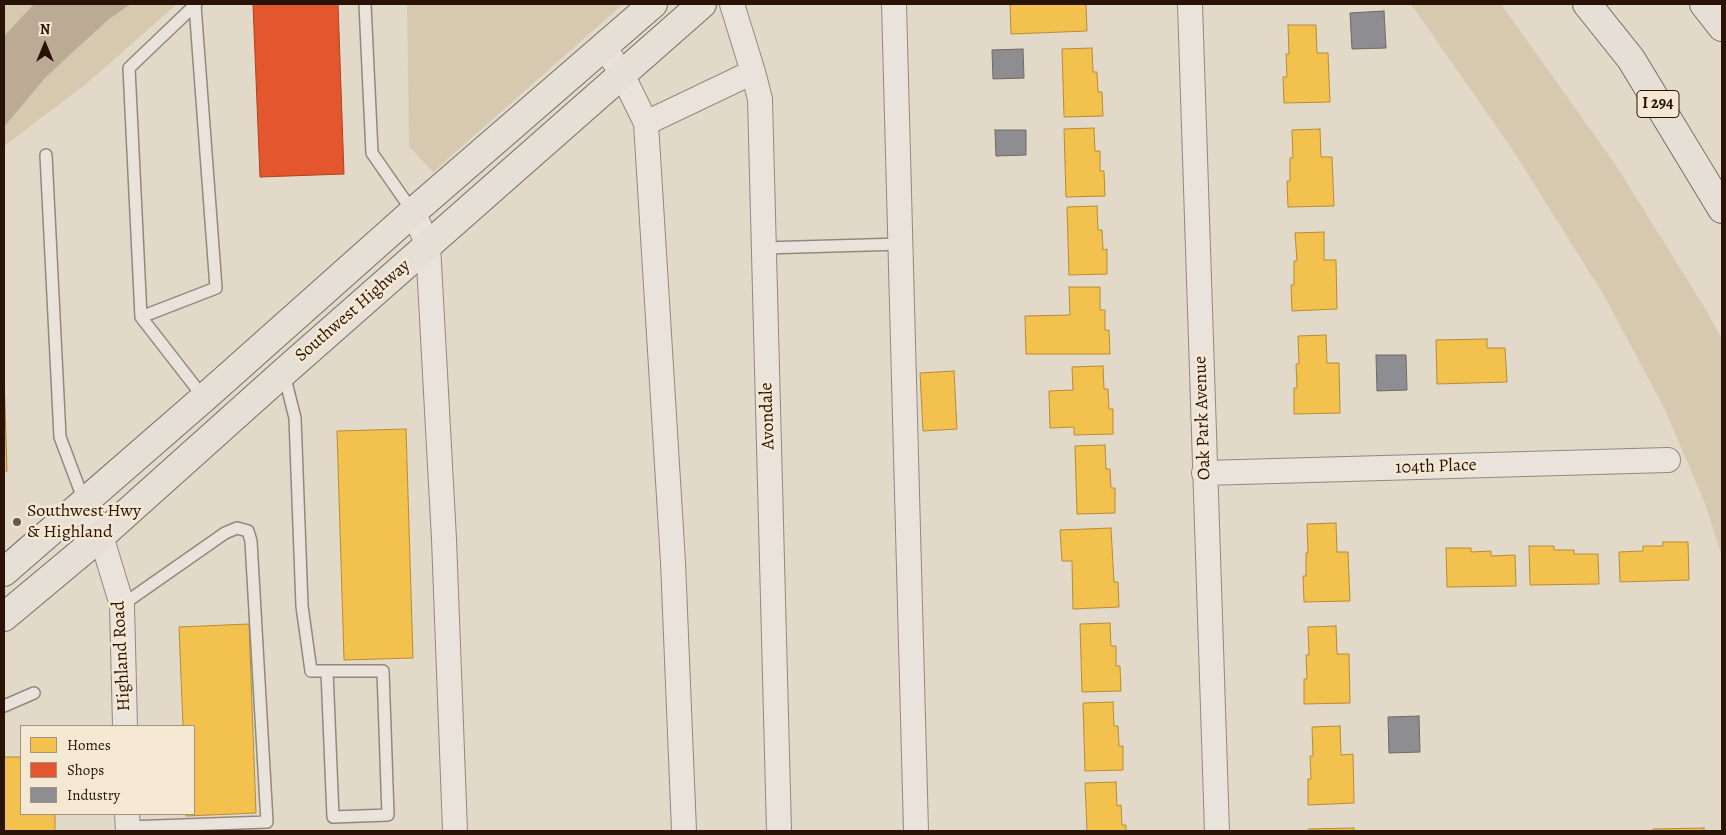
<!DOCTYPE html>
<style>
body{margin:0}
#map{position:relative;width:1726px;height:835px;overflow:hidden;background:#e3d9c8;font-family:Alegreya,serif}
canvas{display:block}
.frame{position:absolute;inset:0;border:5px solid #2b1206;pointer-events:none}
.legend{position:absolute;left:20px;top:725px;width:175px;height:90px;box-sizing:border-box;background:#f5e8d3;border:1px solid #a49281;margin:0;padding:6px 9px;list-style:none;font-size:15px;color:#2b1206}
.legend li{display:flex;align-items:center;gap:10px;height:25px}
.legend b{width:25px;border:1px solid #a49281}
.north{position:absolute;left:20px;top:20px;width:50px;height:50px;-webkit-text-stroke:4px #f5e8d3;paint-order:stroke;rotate:0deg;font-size:14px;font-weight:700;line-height:20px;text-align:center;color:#2b1206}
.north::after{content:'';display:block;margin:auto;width:18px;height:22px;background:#2b1206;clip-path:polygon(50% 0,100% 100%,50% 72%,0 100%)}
</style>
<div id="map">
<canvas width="1726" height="835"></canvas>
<div class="frame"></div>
<ul class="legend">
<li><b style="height:14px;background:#f2c14e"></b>Homes</li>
<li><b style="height:14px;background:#e4572e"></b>Shops</li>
<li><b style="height:14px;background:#8d8d92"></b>Industry</li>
</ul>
<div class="north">N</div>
</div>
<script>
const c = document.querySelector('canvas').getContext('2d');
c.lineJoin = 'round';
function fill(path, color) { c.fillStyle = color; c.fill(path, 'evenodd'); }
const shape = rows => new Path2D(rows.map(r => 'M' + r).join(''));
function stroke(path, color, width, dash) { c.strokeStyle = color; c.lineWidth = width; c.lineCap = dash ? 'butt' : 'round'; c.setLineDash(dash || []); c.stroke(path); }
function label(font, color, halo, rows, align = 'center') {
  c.font = font + ' Alegreya,serif'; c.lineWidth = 5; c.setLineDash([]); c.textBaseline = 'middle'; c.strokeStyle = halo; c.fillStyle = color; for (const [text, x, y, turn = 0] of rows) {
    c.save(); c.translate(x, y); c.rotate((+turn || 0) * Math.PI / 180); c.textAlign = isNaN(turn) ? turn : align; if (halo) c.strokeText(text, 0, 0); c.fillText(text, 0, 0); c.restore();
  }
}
fill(shape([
 [4,4,34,4,4,36],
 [131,4,177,4,86,84,4,146,4,127,46,77,109,19],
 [407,4,623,4,433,172,409,146],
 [1411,4,1501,4,1617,167,1703,305,1722,339,1722,556,1704,501,1665,410,1605,297,1512,149]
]), '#d7c8b0');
fill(shape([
 [34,4,131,4,109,19,46,77,4,127,4,36]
]), '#bcab94');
const homes = shape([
 [1010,4,1086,4,1087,31,1011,34,1010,4],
 [1288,25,1316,25,1317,53,1328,53,1330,102,1284,103,1283,77,1287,77,1286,54,1289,54,1288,25],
 [1092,48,1093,72,1097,72,1098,92,1102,92,1103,116,1064,117,1062,49,1092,48],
 [1094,128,1095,151,1100,151,1100,171,1104,171,1105,196,1066,197,1064,129,1094,128],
 [1320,129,1321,157,1332,157,1334,206,1288,207,1287,181,1290,181,1290,158,1293,158,1292,130,1320,129],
 [1097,206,1098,230,1102,230,1103,250,1107,249,1107,274,1069,275,1067,207,1097,206],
 [1324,232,1324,260,1336,260,1337,309,1292,311,1291,285,1294,285,1294,261,1297,261,1295,233,1324,232],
 [1069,287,1100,287,1100,310,1105,310,1105,330,1109,330,1110,354,1026,354,1025,316,1070,315,1069,287],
 [1326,335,1327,363,1339,363,1340,413,1294,414,1294,388,1297,388,1296,364,1299,364,1298,336,1326,335],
 [1487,339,1487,348,1505,348,1507,382,1437,384,1436,340,1487,339],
 [1103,366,1104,389,1108,389,1109,409,1113,409,1113,434,1074,435,1074,427,1050,428,1049,391,1073,390,1072,367,1103,366],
 [954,371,957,429,923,431,920,373,954,371],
 [4,373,7,471,4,471,4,373],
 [406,429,413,658,344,660,337,431,406,429],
 [1105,445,1106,469,1110,469,1111,488,1115,488,1115,513,1077,514,1075,446,1105,445],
 [1336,523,1337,552,1348,552,1350,601,1304,602,1303,576,1306,576,1306,553,1308,553,1307,524,1336,523],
 [1111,528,1114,582,1118,582,1119,607,1073,609,1072,561,1062,561,1060,530,1111,528],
 [1663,542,1688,542,1689,580,1620,582,1619,552,1643,551,1643,546,1663,546,1663,542],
 [1529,546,1554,546,1554,550,1574,550,1574,554,1598,554,1599,584,1530,585,1529,546],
 [1446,548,1471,548,1471,552,1491,551,1491,556,1515,555,1516,586,1447,587,1446,548],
 [1110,623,1111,646,1116,646,1116,666,1120,666,1121,691,1082,692,1080,624,1110,623],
 [249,624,256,813,186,816,186,814,194,814,194,726,183,726,179,627,249,624],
 [1336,626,1337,654,1349,654,1350,703,1304,704,1304,679,1307,679,1306,655,1309,655,1308,627,1336,626],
 [1113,702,1114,726,1118,726,1119,746,1123,746,1123,770,1085,771,1083,703,1113,702],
 [1340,726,1341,755,1353,754,1354,803,1308,805,1308,779,1311,779,1310,756,1313,756,1312,727,1340,726],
 [4,757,21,757,21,814,55,814,55,831,4,831,4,757],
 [1116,782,1117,806,1121,805,1122,825,1126,825,1126,831,1087,831,1085,783,1116,782],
 [1354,828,1354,831,1309,831,1308,829,1354,828],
 [1704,828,1704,831,1653,831,1653,829,1704,828]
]);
fill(homes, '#f2c14e');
stroke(homes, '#b68c38', 1);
const shops = shape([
 [253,4,338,4,344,174,260,177,253,4]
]);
fill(shops, '#e4572e');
stroke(shops, '#ac4222', 1);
const industry = shape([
 [1384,11,1386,48,1352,49,1350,13,1384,11],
 [1023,49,1024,78,993,79,992,50,1023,49],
 [995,130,1026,130,1026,155,996,156,995,130],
 [1376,355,1406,355,1407,390,1377,391,1376,355],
 [1419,716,1420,752,1389,753,1388,717,1419,716]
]);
fill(industry, '#8d8d92');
stroke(industry, '#706868', 1);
const service = shape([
 [196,4,129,68,141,317,204,398],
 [365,4,372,153,413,212],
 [46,155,60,437,84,501],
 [764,248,901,244],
 [141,317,216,288,195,5],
 [284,374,295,418,302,606,311,671,383,671,388,815,333,817,327,671],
 [122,605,225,533,237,528,248,531,251,541,267,822,128,827],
 [4,706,34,693]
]);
const minor = shape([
 [732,4,753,72,760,99,779,831],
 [894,4,916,831],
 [1190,4,1217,831],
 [603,45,622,74,646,123,673,562,684,831],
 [646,123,753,72],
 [413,212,428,245,444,539,455,831],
 [1204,473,1668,460],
 [85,502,101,536,122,605,125,726],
 [127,814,128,831]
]);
const primary = shape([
 [4,572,204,398,413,212,653,4],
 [4,617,101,536,284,372,702,4]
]);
const motorway = shape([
 [1587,4,1631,59,1722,209],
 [1704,4,1722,27]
]);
stroke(service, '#92897e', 14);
stroke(minor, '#92897e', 26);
stroke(primary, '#776e64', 30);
stroke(motorway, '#776e64', 30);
stroke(service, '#e9e3db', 11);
stroke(minor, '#e9e3db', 24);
stroke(primary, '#e6dfd5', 28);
stroke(motorway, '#e6dfd5', 28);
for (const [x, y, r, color] of [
 [17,522,5,"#6b584a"]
]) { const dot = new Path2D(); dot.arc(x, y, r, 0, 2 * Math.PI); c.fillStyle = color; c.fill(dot); stroke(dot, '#f5e8d3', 2); }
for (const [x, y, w] of [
 [1658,104,42]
]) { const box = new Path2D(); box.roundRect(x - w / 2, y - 13.5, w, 27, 4); c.fillStyle = '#f5e8d3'; c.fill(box); stroke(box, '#2b1206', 1); }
label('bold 16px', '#2b1206', null, [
 ["I 294",1658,104]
]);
label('18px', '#2b1206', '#f5e8d3', [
 ["Southwest Highway",353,311,-41],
 ["Avondale",768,416,-92],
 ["Oak Park Avenue",1203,418,-92],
 ["104th Place",1436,467,-2],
 ["Highland Road",122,656,-93]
]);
label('18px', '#2b1206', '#f5e8d3', [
 ["Southwest Hwy",27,512],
 ["& Highland",27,533]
], 'left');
</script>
